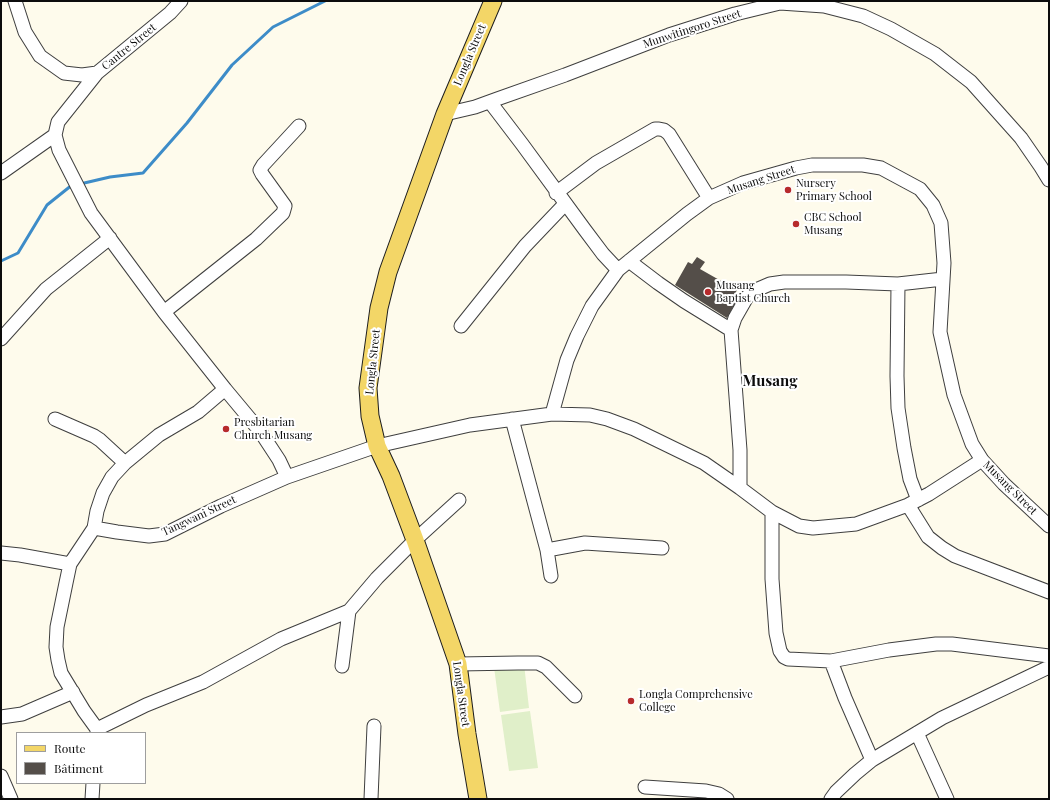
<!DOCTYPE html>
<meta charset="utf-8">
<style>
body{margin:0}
#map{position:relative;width:1050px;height:800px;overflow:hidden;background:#fefbec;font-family:"Playfair Display",serif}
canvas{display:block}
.frame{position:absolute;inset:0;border:2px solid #0c0c0c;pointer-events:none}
.legend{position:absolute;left:16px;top:732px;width:130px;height:52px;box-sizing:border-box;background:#fff;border:1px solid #9e9e9e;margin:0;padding:5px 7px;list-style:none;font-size:12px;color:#0c0c0c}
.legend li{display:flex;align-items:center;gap:8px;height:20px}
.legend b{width:20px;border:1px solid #9e9e9e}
</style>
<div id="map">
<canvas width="1050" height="800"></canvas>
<div class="frame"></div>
<ul class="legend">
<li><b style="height:5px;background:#f3d667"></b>Route</li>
<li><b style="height:11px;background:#544e49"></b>Bâtiment</li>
</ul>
</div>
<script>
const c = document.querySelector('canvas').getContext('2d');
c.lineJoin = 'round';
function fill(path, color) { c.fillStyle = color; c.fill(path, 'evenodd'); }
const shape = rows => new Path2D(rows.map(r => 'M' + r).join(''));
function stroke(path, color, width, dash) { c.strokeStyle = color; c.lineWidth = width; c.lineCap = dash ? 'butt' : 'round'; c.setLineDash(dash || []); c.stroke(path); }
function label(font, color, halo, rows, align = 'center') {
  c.font = font + ' "Playfair Display",serif'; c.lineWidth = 4; c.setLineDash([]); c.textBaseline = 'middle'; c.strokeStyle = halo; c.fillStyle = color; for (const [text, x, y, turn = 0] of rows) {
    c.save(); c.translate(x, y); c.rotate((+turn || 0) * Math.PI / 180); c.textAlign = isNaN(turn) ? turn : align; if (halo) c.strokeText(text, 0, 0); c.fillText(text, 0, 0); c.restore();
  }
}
fill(shape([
 [524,664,529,708,500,712,494,667],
 [530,711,538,768,509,771,501,715]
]), '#e0efc9');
stroke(shape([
 [80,184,110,177,143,173,187,123,232,65,273,27,325,1],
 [1,261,18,253,47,205,72,185]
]), '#3d8cc8', 3);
fill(shape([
 [697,257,705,262,700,269,737,290,735,294,739,296,727,318,675,285,688,262,692,264]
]), '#544e49');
const minor = shape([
 [15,1,25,32,40,56,64,73,82,75,97,73,170,13,181,1],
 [97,73,58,122,55,135,59,150,91,213,164,312,225,389],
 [490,102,522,144,585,230,603,254,618,270],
 [445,114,475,107,497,99,565,75,669,35,735,14,780,3,824,6,863,16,891,29,935,54,971,82,1021,138,1041,167,1049,180],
 [1,173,55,135],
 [556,193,596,163,655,129,659,129,664,130,669,134,709,198],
 [629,261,658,283,684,301,731,330],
 [898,284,897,376,898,408,904,448,910,479,918,500],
 [164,312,256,239,283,213,285,206,262,174,260,170,263,165,299,126],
 [461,326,525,246,565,204],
 [1,339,46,289,110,238],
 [552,414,567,360,577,336,592,306,618,270,687,214,709,198,743,183,796,168,812,165,863,165,881,168,920,189,933,205,941,223,944,263,940,332,954,395,972,444,982,460,1004,484,1049,526],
 [55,419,94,436,100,440,125,463],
 [512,419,547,550,551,576],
 [740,488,740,450,731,330,735,318,747,297,756,290,770,284,784,282,846,282,898,284,943,279],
 [908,505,928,537,942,548,955,556,1049,592],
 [772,512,772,579,776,633,780,651,784,657,788,659,831,661,889,650,936,644,952,644,1049,656],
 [94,528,97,511,103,493,112,477,125,463,159,435,198,412,225,389,260,431,279,460,287,477],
 [547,550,585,543,600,544,662,548],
 [1,553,20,555,70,564],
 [831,661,845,698,872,760],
 [458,664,518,663,538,663,546,667,575,696],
 [342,666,349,611],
 [1,717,22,714,73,692],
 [97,729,146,705,203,682,281,639,349,611,377,578,415,540,459,500],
 [97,733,97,729,84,711,61,673,58,660,56,647,57,627,66,583,70,564,94,528,117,532,149,536,165,534,221,506,287,477,377,446,470,425,552,414,590,415,607,419,634,429,704,463,740,488,772,512,799,526,813,528,856,524,908,505,929,494,982,460],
 [917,733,947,799],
 [1,776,11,799],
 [645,787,706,791,719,794,727,799],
 [92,799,93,783],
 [371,799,374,726],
 [831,799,836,792,855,774,872,760,942,718,1049,667]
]);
const major = shape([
 [478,799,467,734,458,664,415,540,391,476,377,446,370,416,368,388,379,308,388,272,445,114,493,1]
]);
stroke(minor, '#3f3f3f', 15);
stroke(major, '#1d1d1d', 19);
stroke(minor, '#fff', 13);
stroke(major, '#f3d667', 17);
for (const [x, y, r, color] of [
 [788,190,4,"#b72a2c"],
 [796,224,4,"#b72a2c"],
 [708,292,4,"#b72a2c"],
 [226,429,4,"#b72a2c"],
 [631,701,4,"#b72a2c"]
]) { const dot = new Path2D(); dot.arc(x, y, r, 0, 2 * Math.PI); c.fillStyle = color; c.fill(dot); stroke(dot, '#fff', 1.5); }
label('11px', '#0c0c0c', '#fff', [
 ["Munwitingoro Street",692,29,-18],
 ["Cantre Street",129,47,-39],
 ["Longla Street",470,55,-67],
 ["Musang Street",761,180,-18],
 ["Longla Street",373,362,-84],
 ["Musang Street",1010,488,45],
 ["Tangwani Street",199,516,-25],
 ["Longla Street",461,694,82]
]);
label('11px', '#0c0c0c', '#fff', [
 ["Nursery",796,184],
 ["Primary School",796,197],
 ["CBC School",804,218],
 ["Musang",804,231],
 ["Musang",716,286],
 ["Baptist Church",716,299],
 ["Presbitarian",234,423],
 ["Church Musang",234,436],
 ["Longla Comprehensive",639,695],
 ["College",639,708]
], 'left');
label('bold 15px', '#0c0c0c', '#fff', [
 ["Musang",770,381]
]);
</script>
